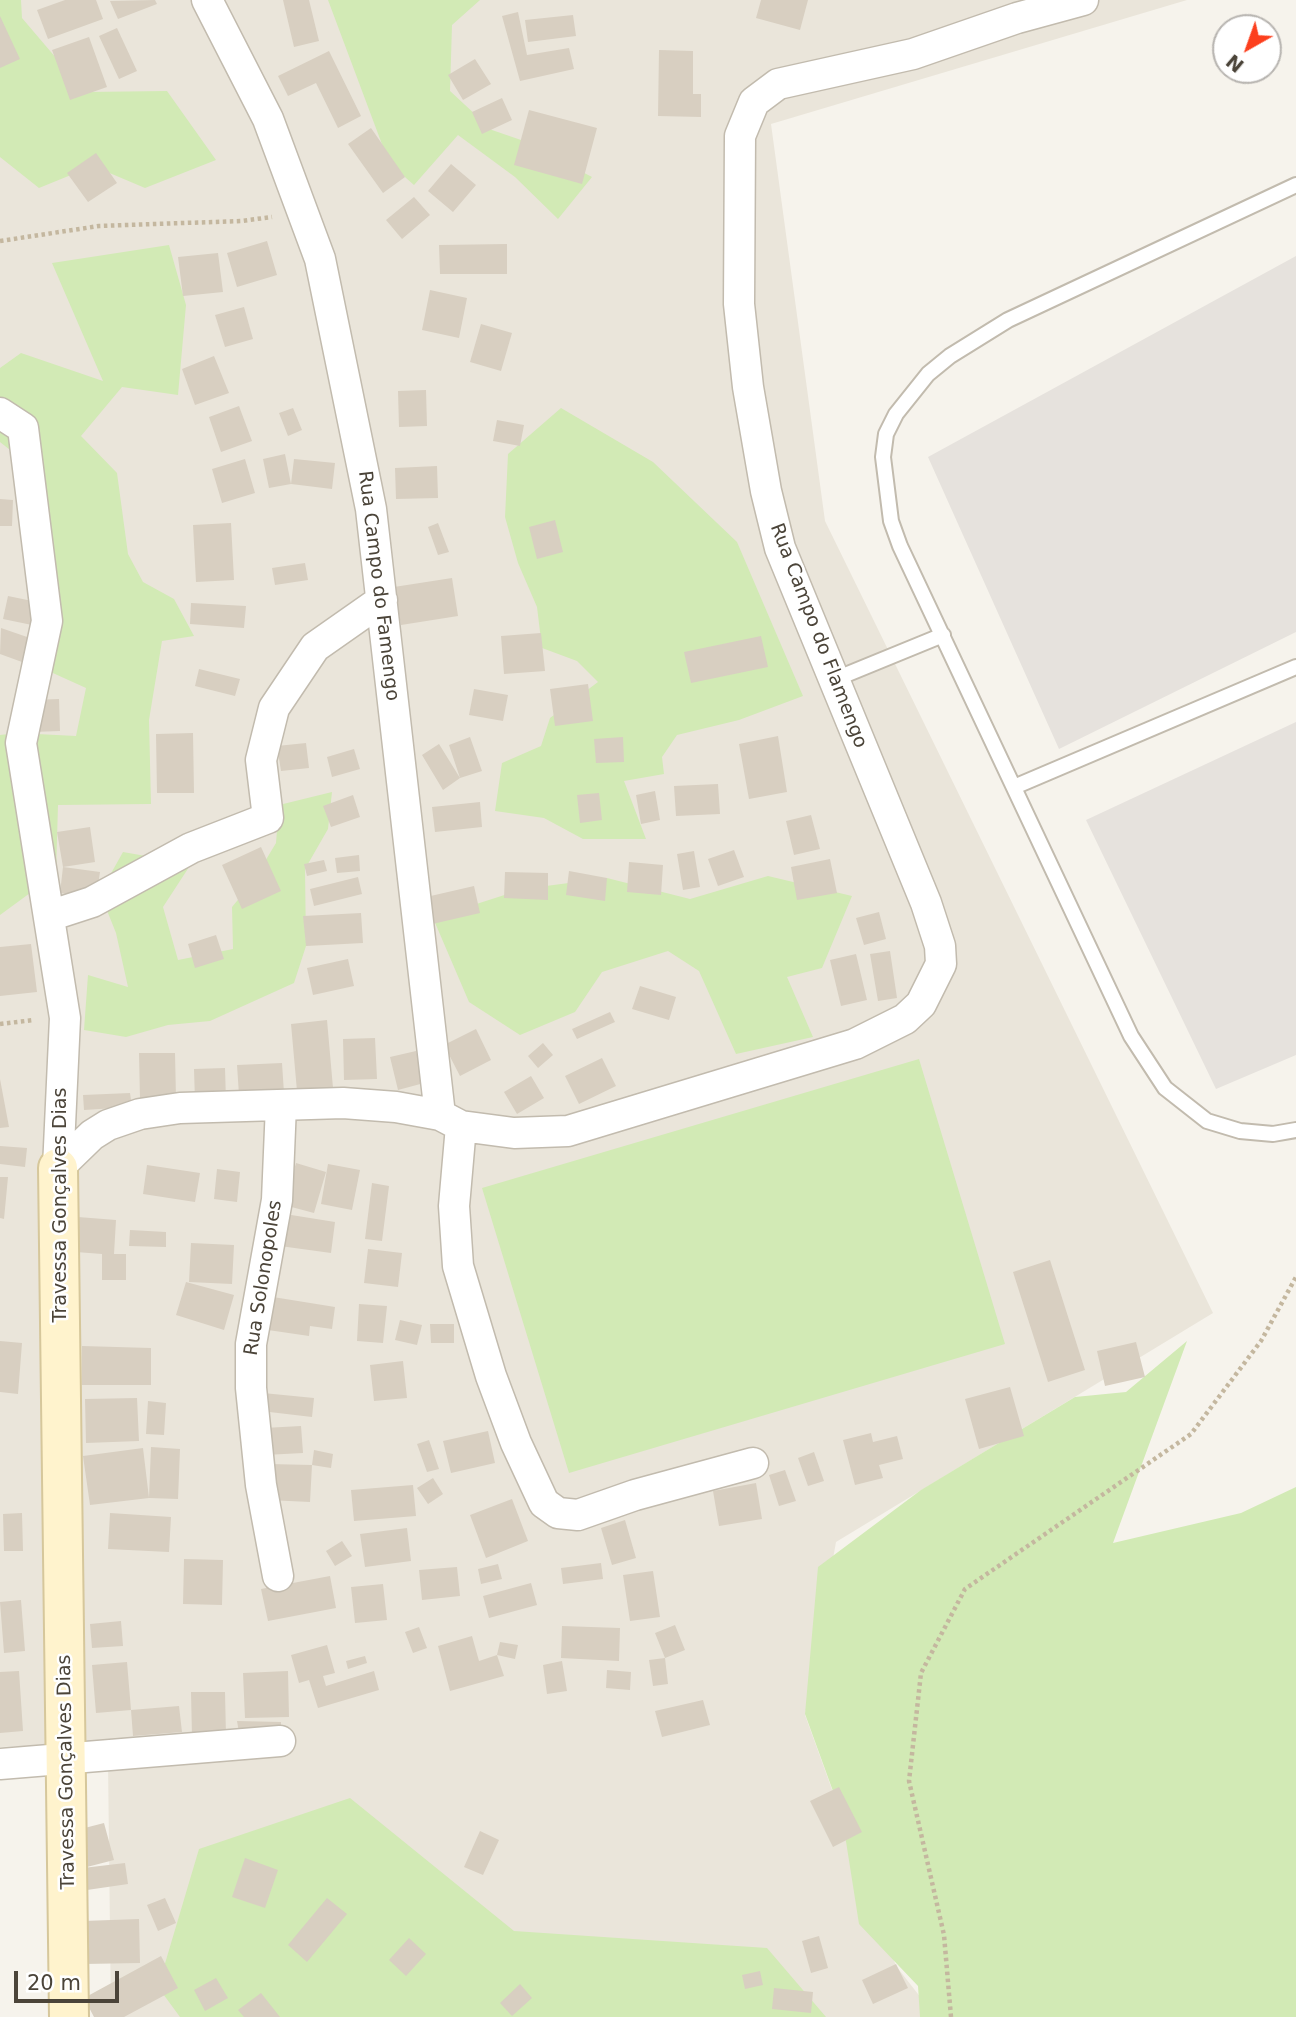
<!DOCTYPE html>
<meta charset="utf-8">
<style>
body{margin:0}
#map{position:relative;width:1296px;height:2017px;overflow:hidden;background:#f6f3ec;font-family:"DejaVu Sans",sans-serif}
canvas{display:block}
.north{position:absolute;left:1212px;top:14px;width:70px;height:70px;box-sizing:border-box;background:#fff;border:2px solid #b7b4b0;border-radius:50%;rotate:220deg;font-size:19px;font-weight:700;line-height:28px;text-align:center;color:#4b4439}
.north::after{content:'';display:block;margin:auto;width:24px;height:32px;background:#fc3f1d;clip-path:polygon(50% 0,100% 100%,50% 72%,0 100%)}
.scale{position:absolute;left:14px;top:1971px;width:105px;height:32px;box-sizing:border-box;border:4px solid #4b4439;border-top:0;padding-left:9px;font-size:21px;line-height:24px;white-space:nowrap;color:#4b4439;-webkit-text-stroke:5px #fff;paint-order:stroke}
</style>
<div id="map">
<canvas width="1296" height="2017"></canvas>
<div class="north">N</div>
<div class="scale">20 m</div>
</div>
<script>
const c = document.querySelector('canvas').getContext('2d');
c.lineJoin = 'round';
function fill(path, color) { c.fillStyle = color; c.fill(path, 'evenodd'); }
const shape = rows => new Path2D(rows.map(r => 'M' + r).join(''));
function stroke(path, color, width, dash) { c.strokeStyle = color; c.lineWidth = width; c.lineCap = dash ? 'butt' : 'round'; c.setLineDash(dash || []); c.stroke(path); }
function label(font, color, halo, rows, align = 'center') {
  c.font = font + ' "DejaVu Sans",sans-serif'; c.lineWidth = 5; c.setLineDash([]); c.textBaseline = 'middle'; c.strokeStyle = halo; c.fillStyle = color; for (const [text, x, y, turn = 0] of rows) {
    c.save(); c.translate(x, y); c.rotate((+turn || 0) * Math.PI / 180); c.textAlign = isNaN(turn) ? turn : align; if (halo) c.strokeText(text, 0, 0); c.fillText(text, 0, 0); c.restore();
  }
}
fill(shape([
 [0,0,1187,0,771,124,825,521,1213,1313,836,1542,805,1715,896,1966,936,2017,111,2017,108,1761,57,1745,0,1747]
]), '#eae5da');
fill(shape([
 [1296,256,1296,632,1059,749,928,457],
 [1296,722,1296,1055,1216,1089,1086,820]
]), '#e6e2dd');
fill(shape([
 [0,0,21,0,22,18,85,92,167,91,216,160,145,188,93,166,39,188,0,157],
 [328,0,480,0,452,25,450,91,492,130,521,140,592,177,558,219,515,177,458,135,414,185,389,163],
 [169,245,186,305,178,395,122,387,81,436,117,473,128,554,143,582,174,599,194,636,162,641,149,720,151,804,58,805,56,874,0,915,0,735,17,733,76,736,86,688,44,669,29,465,0,442,0,368,21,353,103,381,52,263],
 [561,408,653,462,737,542,803,696,739,720,677,735,662,757,664,774,624,781,646,839,583,839,544,818,495,811,502,763,541,746,550,718,598,682,577,661,542,648,537,607,518,563,505,517,508,454],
 [332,792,328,829,305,869,306,946,294,983,210,1021,168,1025,126,1037,84,1030,88,975,128,987,116,933,100,893,123,852,191,864,163,907,178,960,233,949,232,907,252,883,276,843,279,805],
 [768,876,852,896,822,968,787,977,813,1037,736,1054,699,971,668,951,602,972,575,1012,520,1035,469,1002,433,918,523,889,607,878,690,899],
 [919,1059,1005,1344,569,1473,482,1188],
 [1187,1341,1113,1543,1241,1513,1296,1487,1296,2017,920,2017,918,1986,859,1924,842,1816,805,1714,818,1567,921,1490,1075,1397,1126,1392],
 [350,1798,514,1931,767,1948,826,2017,180,2017,158,1987,199,1849]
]), '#d2eab5');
fill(shape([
 [65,0,96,0,103,19,48,39,37,10],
 [155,0,157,4,118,19,110,1],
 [283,0,309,0,319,41,294,47],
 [761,0,808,0,800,30,756,18],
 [518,12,527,55,569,48,574,69,520,81,502,16],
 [573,15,576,36,528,42,525,20],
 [0,16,20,59,0,68],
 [117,28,137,71,119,79,99,36],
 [89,37,107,87,70,100,52,50],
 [659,50,693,51,693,94,701,94,701,117,658,116],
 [329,51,361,116,338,128,316,83,288,96,278,76],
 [475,59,491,84,463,100,448,75],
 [502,98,512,120,482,134,472,112],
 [529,110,597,128,582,184,514,165],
 [371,128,405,177,383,193,348,144],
 [96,153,117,183,88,202,67,173],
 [451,164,476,185,453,212,428,191],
 [414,197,430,215,402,239,386,220],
 [267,241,277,275,237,287,227,253],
 [507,244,507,274,440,274,439,245],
 [218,253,223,292,183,296,178,257],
 [430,290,467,298,459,338,422,330],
 [244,307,253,339,225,347,215,315],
 [481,324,512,333,501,371,470,362],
 [214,356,229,393,195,405,182,369],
 [426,390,427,426,399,427,398,391],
 [239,406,252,441,221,452,209,417],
 [293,408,302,430,288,436,279,413],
 [497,420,524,425,520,446,493,441],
 [285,454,291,484,294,459,335,463,332,489,291,484,269,488,263,459],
 [245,459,255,493,222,503,212,469],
 [437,466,438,498,396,499,395,468],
 [0,499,13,500,12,526,0,526],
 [555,520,563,552,537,559,529,527],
 [231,523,234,580,196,582,193,525],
 [438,523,449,552,438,555,428,527],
 [305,563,308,580,275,585,272,568],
 [452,578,458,616,401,625,394,587],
 [8,596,37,602,32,625,3,619],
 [191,603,246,606,244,628,190,624],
 [1,628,30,638,22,662,0,654],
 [541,633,545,671,504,674,501,636],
 [761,636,768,667,691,683,684,652],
 [199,669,240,679,235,696,195,686],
 [588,684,593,721,555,726,550,689],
 [474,689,508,695,503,721,469,715],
 [59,699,60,731,33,732,32,700],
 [193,733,194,793,157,793,156,734],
 [778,736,787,792,749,799,739,744],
 [470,737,482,771,460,778,449,745],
 [623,737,624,762,596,763,594,739],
 [306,743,309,768,281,771,277,746],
 [439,744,460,778,443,790,422,755],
 [354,749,360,769,332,777,327,757],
 [718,784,720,814,676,816,674,786],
 [655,791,660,820,641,824,636,795],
 [599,793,602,820,580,823,577,795],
 [353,795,360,817,331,827,323,806],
 [480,802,482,827,435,832,432,807],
 [811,815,820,849,794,855,786,821],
 [90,827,95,862,63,867,100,872,96,898,60,893,63,867,57,832],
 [261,847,281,891,242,909,222,865],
 [734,850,744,877,718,886,708,859],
 [694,851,700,887,683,890,677,854],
 [359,855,360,871,337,873,335,858],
 [830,859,837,893,797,900,791,867],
 [324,860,327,871,307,876,304,864],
 [629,862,663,865,661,895,627,892],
 [569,871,607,878,605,901,566,895],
 [505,872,548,873,548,900,504,898],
 [358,877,362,894,314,906,310,889],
 [474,886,480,913,428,925,422,898],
 [879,912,886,939,864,945,856,918],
 [361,913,363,943,306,946,303,916],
 [216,935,224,959,195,968,188,944],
 [31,944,37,992,0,996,0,947],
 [890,951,897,998,878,1001,870,954],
 [856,954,867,1000,841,1006,830,960],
 [348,959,354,986,313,995,307,968],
 [640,986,676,997,669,1020,632,1009],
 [610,1012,615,1022,577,1039,572,1029],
 [327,1020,333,1088,297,1091,291,1024],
 [476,1029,491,1060,460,1076,444,1045],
 [375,1038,377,1079,344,1080,343,1039],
 [543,1043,553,1055,538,1068,528,1056],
 [416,1051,424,1083,398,1090,390,1057],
 [139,1053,175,1053,176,1098,140,1099],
 [602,1058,616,1086,579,1104,565,1076],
 [282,1063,284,1093,239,1095,237,1065],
 [225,1068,226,1101,195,1101,194,1069],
 [531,1076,544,1098,517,1114,504,1092],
 [0,1079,9,1127,0,1128],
 [130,1093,132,1107,84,1110,83,1095],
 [0,1146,27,1148,25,1167,0,1164],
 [296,1163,326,1172,314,1213,284,1205],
 [328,1164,360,1170,352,1210,321,1204],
 [147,1165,200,1173,195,1202,143,1194],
 [217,1169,240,1172,237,1202,214,1199],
 [0,1177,8,1177,4,1219,0,1218],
 [372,1183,389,1186,382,1241,365,1239],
 [285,1214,335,1222,331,1253,280,1246],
 [78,1217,116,1220,114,1254,126,1254,126,1280,102,1280,102,1254,76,1252],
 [130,1230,166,1232,166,1247,129,1246],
 [191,1243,234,1245,232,1284,189,1282],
 [368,1249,402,1253,398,1287,364,1283],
 [1050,1260,1085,1370,1048,1382,1013,1272],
 [186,1282,234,1295,224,1330,176,1315],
 [273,1297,335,1307,332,1329,310,1326,309,1336,268,1330],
 [359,1304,387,1306,383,1343,357,1341],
 [400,1320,422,1325,417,1345,395,1340],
 [430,1324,454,1324,454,1343,431,1343],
 [0,1341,22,1343,18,1394,0,1392],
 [1136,1342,1145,1377,1105,1386,1097,1351],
 [82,1346,151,1348,151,1385,82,1385],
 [403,1361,407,1398,374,1401,370,1365],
 [1010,1387,1024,1436,979,1449,965,1399],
 [263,1393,314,1398,312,1417,261,1411],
 [137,1398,139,1441,86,1443,85,1399],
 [148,1401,166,1403,164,1435,146,1434],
 [301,1426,303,1453,265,1455,264,1428],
 [488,1431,495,1463,451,1473,443,1441],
 [871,1433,873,1442,897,1436,903,1459,879,1465,883,1478,855,1485,843,1440],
 [429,1440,439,1469,427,1472,417,1444],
 [151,1447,180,1449,178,1499,149,1498],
 [143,1448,149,1498,90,1505,83,1456],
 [314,1450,333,1454,331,1468,312,1465],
 [814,1452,824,1481,808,1486,798,1458],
 [269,1464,312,1465,310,1502,268,1500],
 [785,1470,796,1501,779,1506,769,1475],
 [433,1478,443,1494,428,1504,417,1488],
 [756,1483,762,1519,719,1526,713,1491],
 [413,1485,416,1516,354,1521,351,1490],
 [512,1499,528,1541,486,1558,470,1515],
 [22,1513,23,1551,4,1551,3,1514],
 [110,1513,171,1517,169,1552,108,1549],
 [625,1520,636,1558,612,1565,601,1528],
 [407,1528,411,1561,365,1567,360,1534],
 [342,1541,352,1556,335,1566,326,1551],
 [184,1559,223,1560,222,1605,183,1604],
 [601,1563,603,1579,563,1584,561,1568],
 [498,1564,502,1579,481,1584,478,1569],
 [457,1567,460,1596,422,1600,419,1570],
 [653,1571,660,1617,630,1621,623,1575],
 [330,1576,336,1608,268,1621,261,1589],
 [531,1583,537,1605,489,1618,483,1596],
 [383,1584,387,1620,355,1623,351,1587],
 [21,1600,25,1651,4,1653,0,1602],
 [121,1621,123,1646,92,1648,90,1624],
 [675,1625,685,1650,665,1658,655,1633],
 [562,1626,620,1628,619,1661,561,1658],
 [419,1627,427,1648,413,1653,405,1632],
 [472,1636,479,1661,497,1655,500,1642,518,1645,515,1659,497,1655,504,1676,450,1691,438,1646],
 [327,1645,335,1673,323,1676,326,1686,374,1671,379,1690,318,1708,309,1680,299,1683,291,1655],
 [365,1656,367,1663,348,1669,346,1661],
 [665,1658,668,1684,653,1686,649,1660],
 [562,1661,567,1691,547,1694,543,1665],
 [127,1662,131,1710,179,1706,182,1732,133,1736,131,1710,96,1713,92,1665],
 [607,1670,631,1672,630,1690,606,1688],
 [19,1671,23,1731,0,1733,0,1672],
 [288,1671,289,1717,245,1718,243,1673],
 [191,1692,225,1692,226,1736,192,1737],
 [703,1700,710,1725,662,1737,655,1711],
 [237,1721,281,1722,281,1735,240,1738],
 [839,1787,862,1832,833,1847,810,1801],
 [104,1823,114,1860,83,1868,125,1863,128,1884,87,1890,73,1831],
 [480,1831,499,1840,483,1875,464,1867],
 [245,1858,278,1870,265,1908,232,1897],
 [165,1898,176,1923,158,1931,147,1905],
 [327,1898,347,1914,307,1962,288,1945],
 [139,1919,140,1963,84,1964,83,1921],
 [819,1936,828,1968,811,1973,802,1941],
 [409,1938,426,1954,406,1976,389,1960],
 [161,1956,178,1988,124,2017,94,2017,84,1998],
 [896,1964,908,1988,873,2004,862,1980],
 [760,1971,763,1985,745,1989,742,1975],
 [216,1978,228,1998,205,2011,194,1990],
 [520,1984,532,1998,512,2016,500,2003],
 [774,1988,813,1992,811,2013,772,2009],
 [261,1993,280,2017,244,2017,238,2010]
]), '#d8cfc1');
const lane = shape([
 [1296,185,1008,320,950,356,928,374,896,414,886,434,883,457,891,521,900,546,1131,1036,1165,1088,1207,1121,1240,1131,1273,1134,1296,1130],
 [833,680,943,635],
 [1014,787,1296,667]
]);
const street = shape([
 [207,0,268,119,320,259,371,509,440,1115],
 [0,413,23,428,47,621,21,743,65,1018,58,1168],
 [49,916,92,902,191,848,268,818,261,760,274,708,315,647,382,600],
 [461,1126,454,1206,458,1266,491,1376,516,1443,544,1503,558,1513,578,1515,635,1495,753,1463],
 [58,1168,92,1135,108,1125,140,1114,180,1108,343,1103,396,1107,440,1115,461,1126,514,1133,568,1131,855,1044,905,1019,921,1004,941,964,940,946,926,903,780,548,766,491,748,387,739,304,740,136,754,102,778,84,913,54,1017,18,1083,0],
 [278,1576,261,1485,251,1388,251,1344,277,1200,281,1105],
 [0,1764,280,1741]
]);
const secondary = shape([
 [58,1168,69,2017]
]);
stroke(lane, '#c2bbae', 18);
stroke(street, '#c2bbae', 33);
stroke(secondary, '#d6c79b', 42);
stroke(shape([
 [0,241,99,226,241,221,272,217],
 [0,1024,34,1020],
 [951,2017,944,1935,909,1781,921,1673,965,1589,1191,1434,1261,1341,1296,1277]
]), '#c4b79f', 4.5, [3.5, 3.5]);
stroke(lane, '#fff', 14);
stroke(street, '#fff', 30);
stroke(secondary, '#fff3cd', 38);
label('19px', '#4b4439', '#fff', [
 ["Rua Campo do Famengo",378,586,83],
 ["Rua Campo do Flamengo",818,636,69],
 ["Travessa Gonçalves Dias",61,1205,-90],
 ["Rua Solonopoles",264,1278,-81],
 ["Travessa Gonçalves Dias",67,1772,-91]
]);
</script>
